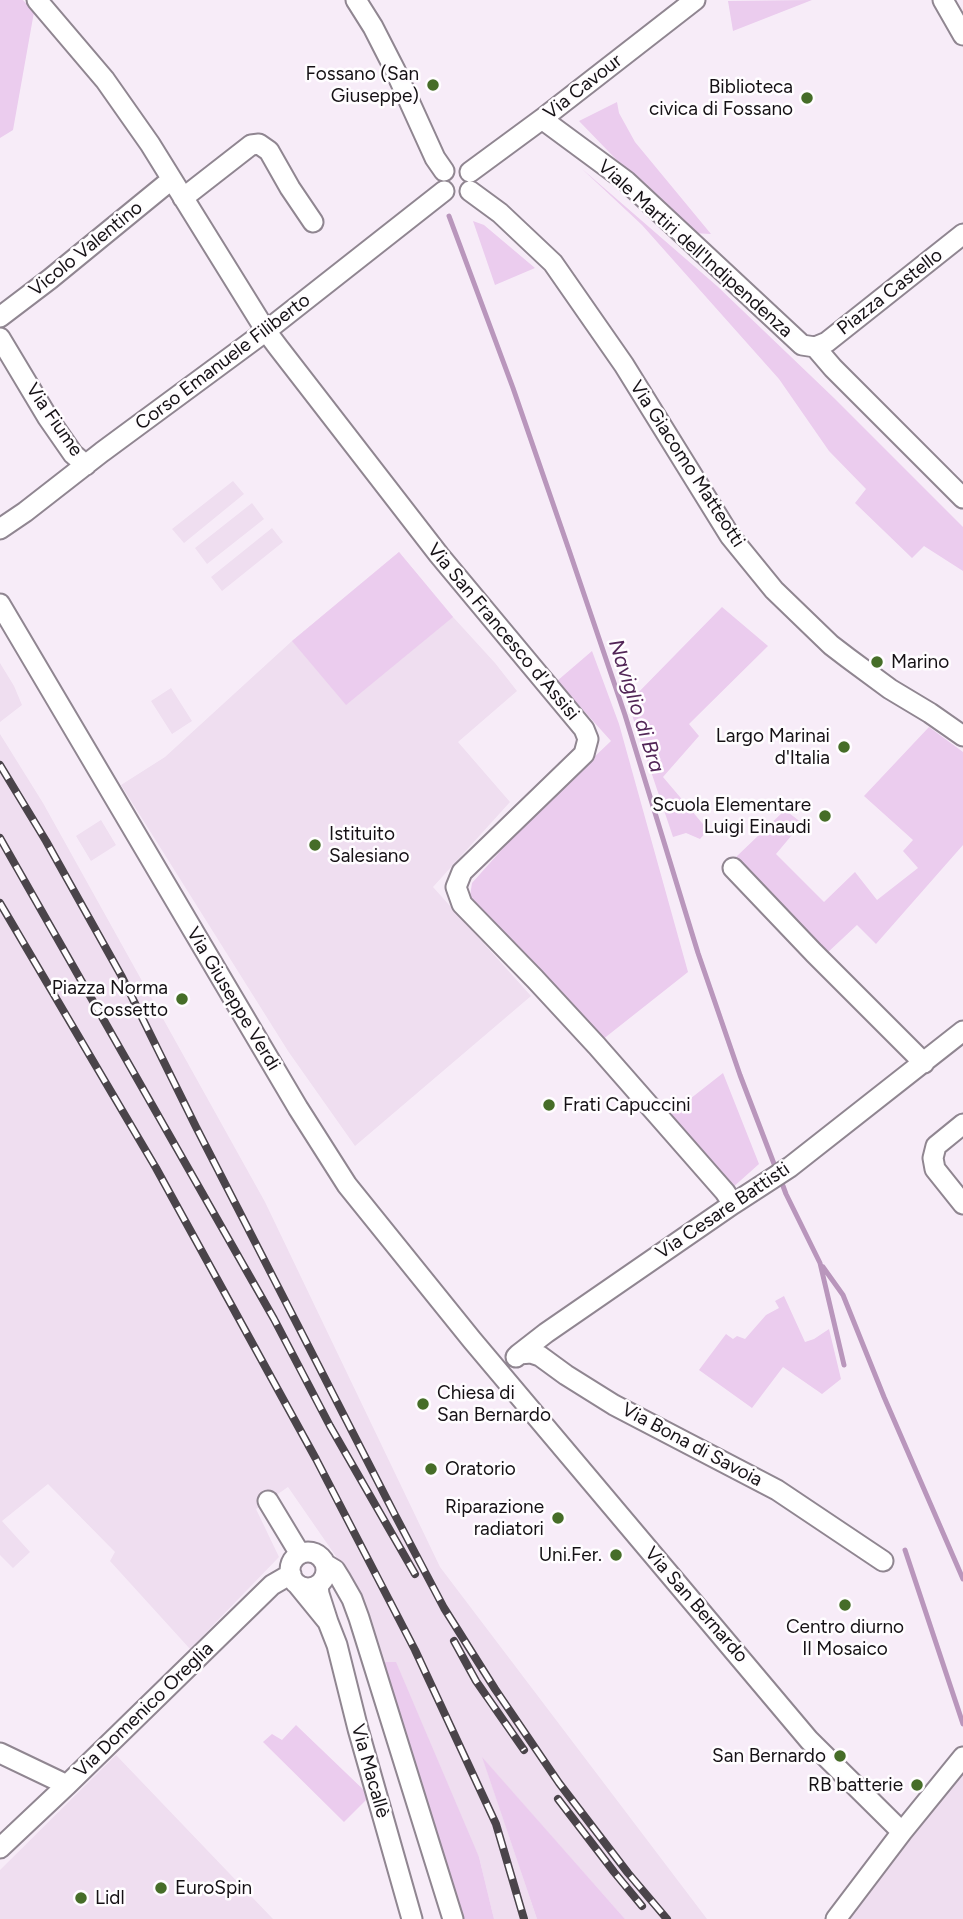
<!DOCTYPE html>
<meta charset="utf-8">
<style>
body{margin:0}
canvas{display:block;background:#f7ecf8}
</style>
<canvas width="963" height="1919"></canvas>
<script>
const c = document.querySelector('canvas').getContext('2d');
c.lineJoin = 'round';
function fill(path, color) { c.fillStyle = color; c.fill(path, 'evenodd'); }
const shape = rows => new Path2D(rows.map(r => 'M' + r).join(''));
function stroke(path, color, width, dash) { c.strokeStyle = color; c.lineWidth = width; c.lineCap = dash ? 'butt' : 'round'; c.setLineDash(dash || []); c.stroke(path); }
function label(font, color, halo, rows, align = 'center') {
  c.font = font + ' Figtree,sans-serif'; c.lineWidth = 5; c.setLineDash([]); c.textBaseline = 'middle'; c.strokeStyle = halo; c.fillStyle = color; for (const [text, x, y, turn = 0] of rows) {
    c.save(); c.translate(x, y); c.rotate((+turn || 0) * Math.PI / 180); c.textAlign = isNaN(turn) ? turn : align; if (halo) c.strokeText(text, 0, 0); c.fillText(text, 0, 0); c.restore();
  }
}
fill(shape([
 [233,481,244,494,184,543,172,529],
 [252,503,264,519,207,564,195,548],
 [272,528,283,542,222,591,211,577],
 [399,552,453,617,495,663,517,691,458,742,510,802,433,887,531,996,355,1146,288,1051,121,785,165,757,292,641],
 [0,663,14,686,22,705,0,722],
 [171,688,192,721,172,734,151,701],
 [0,734,43,803,265,1202,440,1567,707,1919,625,1919,483,1759,537,1919,494,1919,479,1857,379,1662,344,1568,288,1487,256,1509,279,1557,190,1649,110,1561,115,1552,48,1484,2,1521,30,1552,13,1568,0,1555],
 [101,820,116,845,91,861,76,836],
 [116,1755,273,1919,0,1919,0,1870],
 [963,1773,963,1919,850,1919,954,1783]
]), '#efdef0');
fill(shape([
 [0,0,23,0,34,12,13,130,0,138],
 [812,0,733,31,728,1],
 [617,102,619,113,635,142,711,234,693,233,638,182,579,121],
 [581,168,717,286,834,398,963,527,963,571,924,546,912,558,855,503,866,489,829,451,779,379,642,225],
 [473,221,484,225,535,268,495,285],
 [399,552,453,617,346,705,292,641],
 [722,607,768,646,689,724,699,736,663,777,708,830,700,839,686,833,673,837,628,703],
 [592,651,619,724,688,972,602,1040,470,896,472,883,530,818,611,741,557,681],
 [929,727,963,752,963,845,876,944,857,925,826,954,736,857,785,810,802,823,776,854,824,902,855,872,877,900,918,868,903,851,913,840,864,796],
 [723,1073,759,1164,731,1189,667,1117],
 [784,1296,805,1342,814,1339,829,1329,841,1379,822,1394,783,1367,752,1408,699,1370,726,1334,733,1339,737,1336,745,1339,766,1315,779,1308,775,1301],
 [379,1662,396,1662,479,1857,494,1919,463,1919,450,1885],
 [296,1725,370,1796,344,1822,263,1742,272,1734,282,1740],
 [482,1757,625,1919,537,1919]
]), '#ebccee');
stroke(shape([
 [449,216,513,388,569,550,625,715,698,953,740,1075,776,1169],
 [780,1178,786,1194,820,1263,844,1365],
 [823,1267,843,1295,884,1397,963,1579],
 [905,1550,963,1724]
]), '#b996bc', 5);
const minor = shape([
 [37,0,105,80,150,144,266,331,278,347,439,555,584,729,588,739,584,754,462,872,456,887,462,904,535,979,597,1046,725,1192,733,1204],
 [356,0,373,27,395,70,435,158,444,171],
 [943,0,963,35],
 [542,119,626,181,802,345,815,347,833,368,963,498],
 [470,172,542,119,695,0],
 [470,191,500,213,553,263,624,365,730,536,774,590,831,645,848,658,890,689,930,713,963,736],
 [183,198,251,145,259,144,269,151,290,188,313,222],
 [0,317,50,279,171,180],
 [0,338,48,418,73,454,86,465],
 [815,347,827,342,963,234],
 [0,529,25,512,102,452,266,331,444,191],
 [0,604,298,1108,347,1185,472,1340,809,1740,902,1832],
 [733,868,814,953,924,1063],
 [963,1124,936,1146,933,1158,935,1169,963,1204],
 [519,1354,546,1333,733,1204,790,1167,963,1031],
 [516,1357,519,1354,531,1353,540,1356,566,1375,614,1405,777,1490,883,1561],
 [268,1501,300,1554],
 '290 1570a18 18 0 1 1 36 0a18 18 0 1 1-36 0Z',
 [325,1564,335,1570,340,1578,352,1599,359,1618,453,1919],
 [297,1584,328,1622,319,1594,318,1585],
 [328,1622,337,1645,358,1729,412,1919],
 [0,1753,67,1785],
 [0,1848,67,1785,272,1585,291,1574],
 [836,1919,902,1832,963,1757]
]);
stroke(minor, '#908691', 23);
stroke(minor, '#fff', 19);
const rail = shape([
 [0,765,46,841,122,977,196,1127,395,1515,444,1608,495,1689,559,1783,628,1873,667,1919],
 [0,838,274,1319,330,1426,415,1574],
 [0,903,156,1168,316,1459,415,1650,496,1824,524,1919],
 [454,1641,476,1681,524,1750],
 [558,1799,614,1872,642,1906]
]);
stroke(rail, '#4a444a', 8);
stroke(rail, '#fffdff', 5, [16]);
for (const [x, y, r, color] of [
 [433,85,7,"#466d28"],
 [807,98,7,"#466d28"],
 [877,662,7,"#466d28"],
 [844,747,7,"#466d28"],
 [825,816,7,"#466d28"],
 [315,845,7,"#466d28"],
 [182,999,7,"#466d28"],
 [549,1105,7,"#466d28"],
 [423,1404,7,"#466d28"],
 [431,1469,7,"#466d28"],
 [558,1518,7,"#466d28"],
 [616,1555,7,"#466d28"],
 [845,1605,7,"#466d28"],
 [840,1756,7,"#466d28"],
 [917,1785,7,"#466d28"],
 [161,1888,7,"#466d28"],
 [81,1898,7,"#466d28"]
]) { const dot = new Path2D(); dot.arc(x, y, r, 0, 2 * Math.PI); c.fillStyle = color; c.fill(dot); stroke(dot, '#fffdff', 2.5); }
label('19px', '#151115', '#fffdff', [
 ["Fossano (San",419,74],
 ["Giuseppe)",419,96],
 ["Biblioteca",793,87],
 ["civica di Fossano",793,109],
 ["Marino",891,662,"left"],
 ["Largo Marinai",830,736],
 ["d'Italia",830,758],
 ["Scuola Elementare",811,805],
 ["Luigi Einaudi",811,827],
 ["Istituito",329,834,"left"],
 ["Salesiano",329,856,"left"],
 ["Piazza Norma",168,988],
 ["Cossetto",168,1010],
 ["Frati Capuccini",563,1105,"left"],
 ["Chiesa di",437,1393,"left"],
 ["San Bernardo",437,1415,"left"],
 ["Oratorio",445,1469,"left"],
 ["Riparazione",544,1507],
 ["radiatori",544,1529],
 ["Uni.Fer.",602,1555],
 ["Centro diurno",845,1627,"center"],
 ["Il Mosaico",845,1649,"center"],
 ["San Bernardo",826,1756],
 ["RB batterie",903,1785],
 ["EuroSpin",175,1888,"left"],
 ["Lidl",95,1898,"left"]
], 'right');
label('19px', '#151115', '#fffdff', [
 ["Via Cavour",583,87,-38],
 ["Vicolo Valentino",86,249,-39],
 ["Viale Martiri dell'Indipendenza",695,249,42],
 ["Piazza Castello",890,292,-38],
 ["Corso Emanuele Filiberto",223,362,-37],
 ["Via Fiume",54,420,55],
 ["Via Giacomo Matteotti",687,464,57],
 ["Via San Francesco d'Assisi",503,632,50],
 ["Via Giuseppe Verdi",233,999,59],
 ["Via Cesare Battisti",723,1211,-34],
 ["Via Bona di Savoia",692,1445,28],
 ["Via San Bernardo",696,1605,49],
 ["Via Domenico Oreglia",144,1710,-44],
 ["Via Macallè",370,1771,74]
]);
label('italic 21px', '#522657', '#fffdff', [
 ["Naviglio di Bra",636,706,72]
]);
</script>
